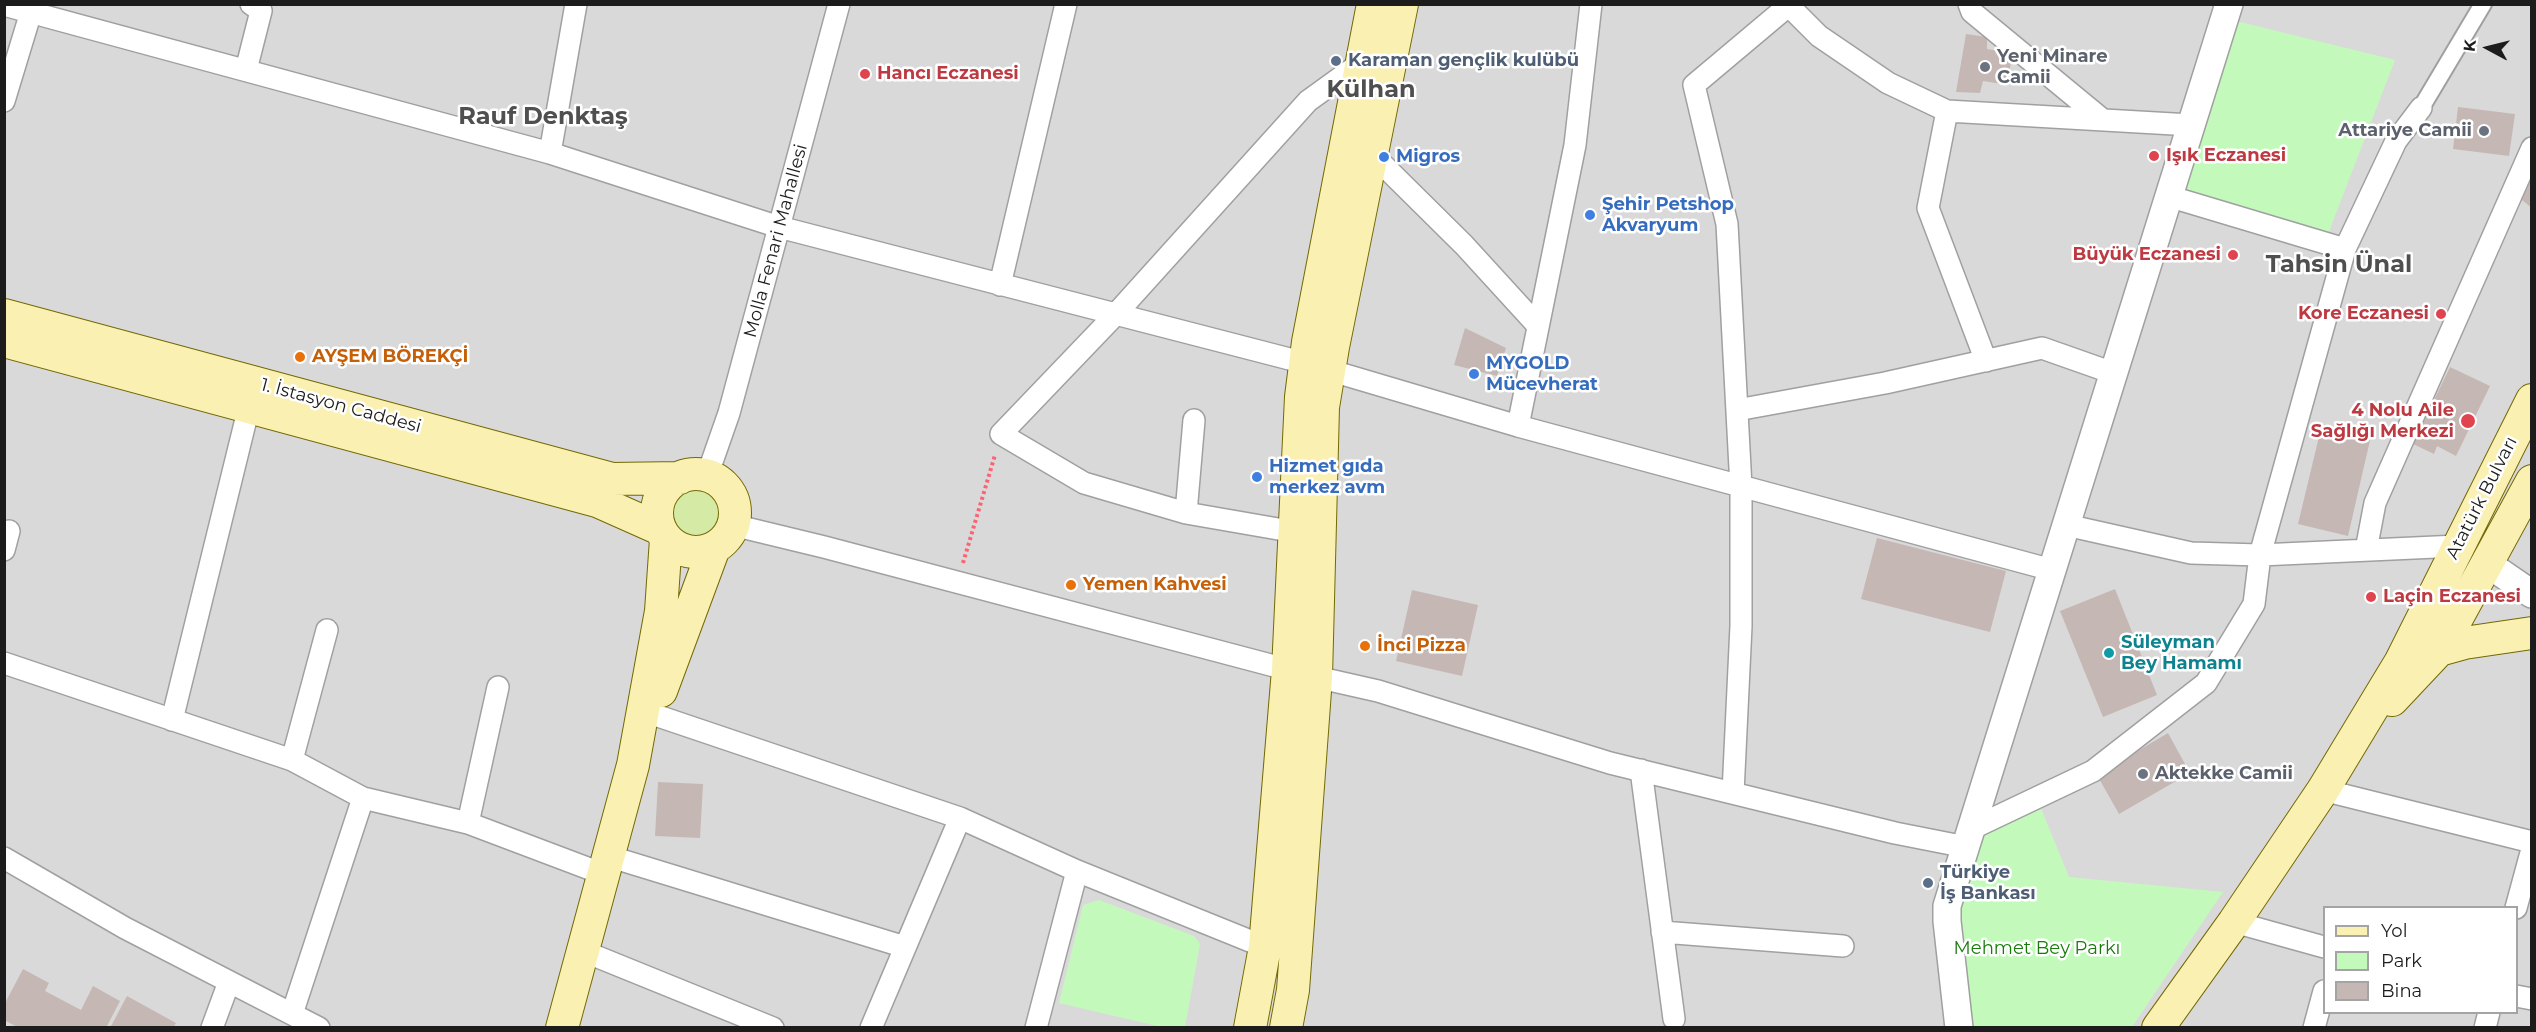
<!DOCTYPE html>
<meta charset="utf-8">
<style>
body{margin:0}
#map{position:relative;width:2536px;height:1032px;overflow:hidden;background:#eee7e1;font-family:Montserrat,sans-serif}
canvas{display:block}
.frame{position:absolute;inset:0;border:6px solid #1c1c1c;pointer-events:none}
.legend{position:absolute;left:2323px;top:906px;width:195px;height:108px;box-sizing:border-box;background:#fff;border:2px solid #a4a4a4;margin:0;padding:8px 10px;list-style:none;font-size:18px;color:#1c1c1c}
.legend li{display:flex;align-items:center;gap:12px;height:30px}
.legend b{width:30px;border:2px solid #a4a4a4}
.north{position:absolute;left:2458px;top:18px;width:60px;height:60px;-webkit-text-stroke:4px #fff;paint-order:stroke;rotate:277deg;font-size:16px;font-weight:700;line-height:24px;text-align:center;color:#1c1c1c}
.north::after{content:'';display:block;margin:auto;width:21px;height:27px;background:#1c1c1c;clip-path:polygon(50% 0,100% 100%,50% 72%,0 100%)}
</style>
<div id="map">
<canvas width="2536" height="1032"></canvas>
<div class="frame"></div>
<ul class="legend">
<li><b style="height:8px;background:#faf0b2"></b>Yol</li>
<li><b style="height:16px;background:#c3fabc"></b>Park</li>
<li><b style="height:16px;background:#c5b8b4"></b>Bina</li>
</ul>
<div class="north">K</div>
</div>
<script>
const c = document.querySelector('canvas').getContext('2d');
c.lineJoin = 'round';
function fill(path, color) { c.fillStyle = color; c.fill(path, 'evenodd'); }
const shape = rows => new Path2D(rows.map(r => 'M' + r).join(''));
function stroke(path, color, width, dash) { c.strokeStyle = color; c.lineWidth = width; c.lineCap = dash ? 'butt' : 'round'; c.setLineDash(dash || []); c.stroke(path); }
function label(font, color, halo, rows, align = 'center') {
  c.font = font + ' Montserrat,sans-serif'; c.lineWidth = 5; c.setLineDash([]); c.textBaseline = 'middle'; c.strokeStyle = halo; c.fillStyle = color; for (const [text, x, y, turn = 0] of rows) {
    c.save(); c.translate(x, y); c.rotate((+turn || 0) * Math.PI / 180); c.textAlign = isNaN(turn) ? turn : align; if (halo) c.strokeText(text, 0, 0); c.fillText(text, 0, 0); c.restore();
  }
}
fill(shape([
 [5,5,2531,5,2531,1027,5,1028],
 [2324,908,2516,908,2516,1012,2324,1012]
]), '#dad9d9');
fill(shape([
 '668 515a26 26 0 1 1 52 0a26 26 0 1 1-52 0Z'
]), '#d5eaa5');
fill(shape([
 [2236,21,2395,60,2328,234,2184,190],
 [2040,806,2069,877,2223,892,2132,1027,1965,1027,1954,906,1976,835],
 [1099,900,1194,936,1200,944,1185,1027,1162,1027,1059,1003,1083,905]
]), '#c3fabc');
fill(shape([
 [1966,34,1987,37,1987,49,2012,53,2008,85,1983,81,1980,93,1956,92],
 [2458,107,2515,114,2509,156,2453,149],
 [2532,171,2532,208,2518,197],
 [1465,328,1506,348,1497,376,1454,365],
 [2450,367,2490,386,2456,456,2437,446,2434,454,2413,444],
 [2322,424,2371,436,2348,536,2298,524],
 [1877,538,2006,571,1990,632,1861,599],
 [2115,589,2157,695,2103,717,2060,611],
 [1412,590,1478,605,1462,676,1396,661],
 [2168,733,2190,773,2119,814,2097,775],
 [658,782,703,784,700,838,655,836],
 [23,969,49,983,45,991,81,1010,93,986,120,1001,106,1028,19,1028,4,1020,4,1005],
 [127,996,176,1023,173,1028,110,1028]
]), '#c5b8b4');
const pedestrian = shape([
 [2421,108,2483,4]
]);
const minor = shape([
 [1787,4,1819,36,1888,83,1947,111,2191,125],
 [1969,4,1972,12,2103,120],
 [4,5,550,153,779,227,1305,363,1518,426,2052,570],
 [246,70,261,11,251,4],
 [4,101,31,12,37,4],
 [1947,111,1928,208,1986,361],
 [550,153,576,4],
 [1372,154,1464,245,1538,326],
 [2168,196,2345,249],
 [1000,285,1066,4],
 [1737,410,1885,383,2042,348,2113,373],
 [1518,426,1575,145,1591,4],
 [707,476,729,413,839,4],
 [1186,513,1194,420],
 [733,525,824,547,1316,677,1378,691,1610,763,1895,833,1966,847],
 [2066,525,2191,553,2260,555,2458,546],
 [1307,534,1186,513,1084,483,1001,434,1115,315,1308,101,1362,62],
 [4,550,9,531],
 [2366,550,2375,503,2532,148],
 [4,663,292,760,363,798,468,823,603,874],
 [652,714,960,818,1077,871,1265,947],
 [172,720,249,407],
 [292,760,327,630],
 [1641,770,1674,1019],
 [2323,790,2532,842],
 [1733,793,1741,626,1741,487,1727,224,1694,85,1788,6],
 [468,823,498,687],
 [1971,829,2093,771,2206,683,2254,604,2260,555,2345,249,2396,141,2421,108],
 [608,856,905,947],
 [4,858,125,928,319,1028],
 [2516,908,2532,849],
 [2234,922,2324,947],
 [1662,932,1843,946],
 [583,951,773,1028],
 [2516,996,2532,999],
 [292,1014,363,798],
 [212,1028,229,982],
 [871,1028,960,818],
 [1036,1028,1077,871],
 [2314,1028,2324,991],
 [2485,1028,2489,1012]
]);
const tertiary = shape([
 [2488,564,2532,594],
 [1959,1028,1947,921,1947,906,2229,4]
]);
const secondary = shape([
 [4,315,612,479,680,478],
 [4,341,597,501,660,529],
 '657 513a39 39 0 1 1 78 0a39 39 0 1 1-78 0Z',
 [2428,653,2464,643,2532,633],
 [661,691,714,548],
 [2392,700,2440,649,2532,481],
 [562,1028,633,765,661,611,666,539],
 [1250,1028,1265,947,1288,670,1301,397,1308,342,1373,4],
 [1286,1028,1293,990,1316,677,1323,407,1333,347,1402,4],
 [2158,1028,2234,922,2323,790,2401,661,2532,400]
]);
stroke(pedestrian, '#a0a0a0', 20);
stroke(minor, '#a0a0a0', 24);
stroke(tertiary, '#a0a0a0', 30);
stroke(secondary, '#736903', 34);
stroke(shape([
 [963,563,995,455]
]), '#fc6372', 4, [3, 3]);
stroke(pedestrian, '#fff', 16);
stroke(minor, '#fff', 21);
stroke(tertiary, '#fff', 27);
stroke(secondary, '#faf0b2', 32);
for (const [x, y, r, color] of [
 [1336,61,6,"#5c6f8a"],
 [1985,67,6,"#6b7280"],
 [865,74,6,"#e0444e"],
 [2484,131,6,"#6b7280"],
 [2154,156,6,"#e0444e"],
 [1384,157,6,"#3f7fe0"],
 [1590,215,6,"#3f7fe0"],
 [2233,255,6,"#e0444e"],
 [2441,314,6,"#e0444e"],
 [300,357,6,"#e8710a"],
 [1474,374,6,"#3f7fe0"],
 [2468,421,8,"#e0444e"],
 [1257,477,6,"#3f7fe0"],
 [1071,585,6,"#e8710a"],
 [2371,597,6,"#e0444e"],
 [1365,646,6,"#e8710a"],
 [2109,653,6,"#0f9aa8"],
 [2143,774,6,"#6b7280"],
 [1928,883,6,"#5c6f8a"]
]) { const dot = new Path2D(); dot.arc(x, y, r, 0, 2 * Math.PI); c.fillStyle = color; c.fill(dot); stroke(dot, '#fff', 2); }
label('bold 18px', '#5b616d', '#fff', [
 ["Yeni Minare",1997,57],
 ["Camii",1997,78],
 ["Attariye Camii",2472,131,"right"],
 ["Aktekke Camii",2155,774]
], 'left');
label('bold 18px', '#4e5e75', '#fff', [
 ["Karaman gençlik kulübü",1348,61],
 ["Türkiye",1940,873],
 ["İş Bankası",1940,894]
], 'left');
label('bold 18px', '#be3a42', '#fff', [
 ["Hancı Eczanesi",877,74],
 ["Işık Eczanesi",2166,156],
 ["Büyük Eczanesi",2221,255,"right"],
 ["Kore Eczanesi",2429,314,"right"],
 ["4 Nolu Aile",2454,411,"right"],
 ["Sağlığı Merkezi",2454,432,"right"],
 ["Laçin Eczanesi",2383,597]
], 'left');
label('bold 18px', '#366cbe', '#fff', [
 ["Migros",1396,157],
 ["Şehir Petshop",1602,205],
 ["Akvaryum",1602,226],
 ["MYGOLD",1486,364],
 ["Mücevherat",1486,385],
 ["Hizmet gıda",1269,467],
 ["merkez avm",1269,488]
], 'left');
label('18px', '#1c1c1c', '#fff', [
 ["Molla Fenari Mahallesi",776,241,-75],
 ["1. İstasyon Caddesi",341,406,15],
 ["Atatürk Bulvarı",2482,498,-63]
]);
label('bold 18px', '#c56008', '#fff', [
 ["AYŞEM BÖREKÇİ",312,357],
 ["Yemen Kahvesi",1083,585],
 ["İnci Pizza",1377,646]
], 'left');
label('bold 18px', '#0d838f', '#fff', [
 ["Süleyman",2121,643],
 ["Bey Hamamı",2121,664]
], 'left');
label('18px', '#167b09', '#fff', [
 ["Mehmet Bey Parkı",2037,949]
]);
label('bold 24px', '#4f4f4f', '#fff', [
 ["Külhan",1371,90],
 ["Rauf Denktaş",543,117],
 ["Tahsin Ünal",2339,265]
]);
</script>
